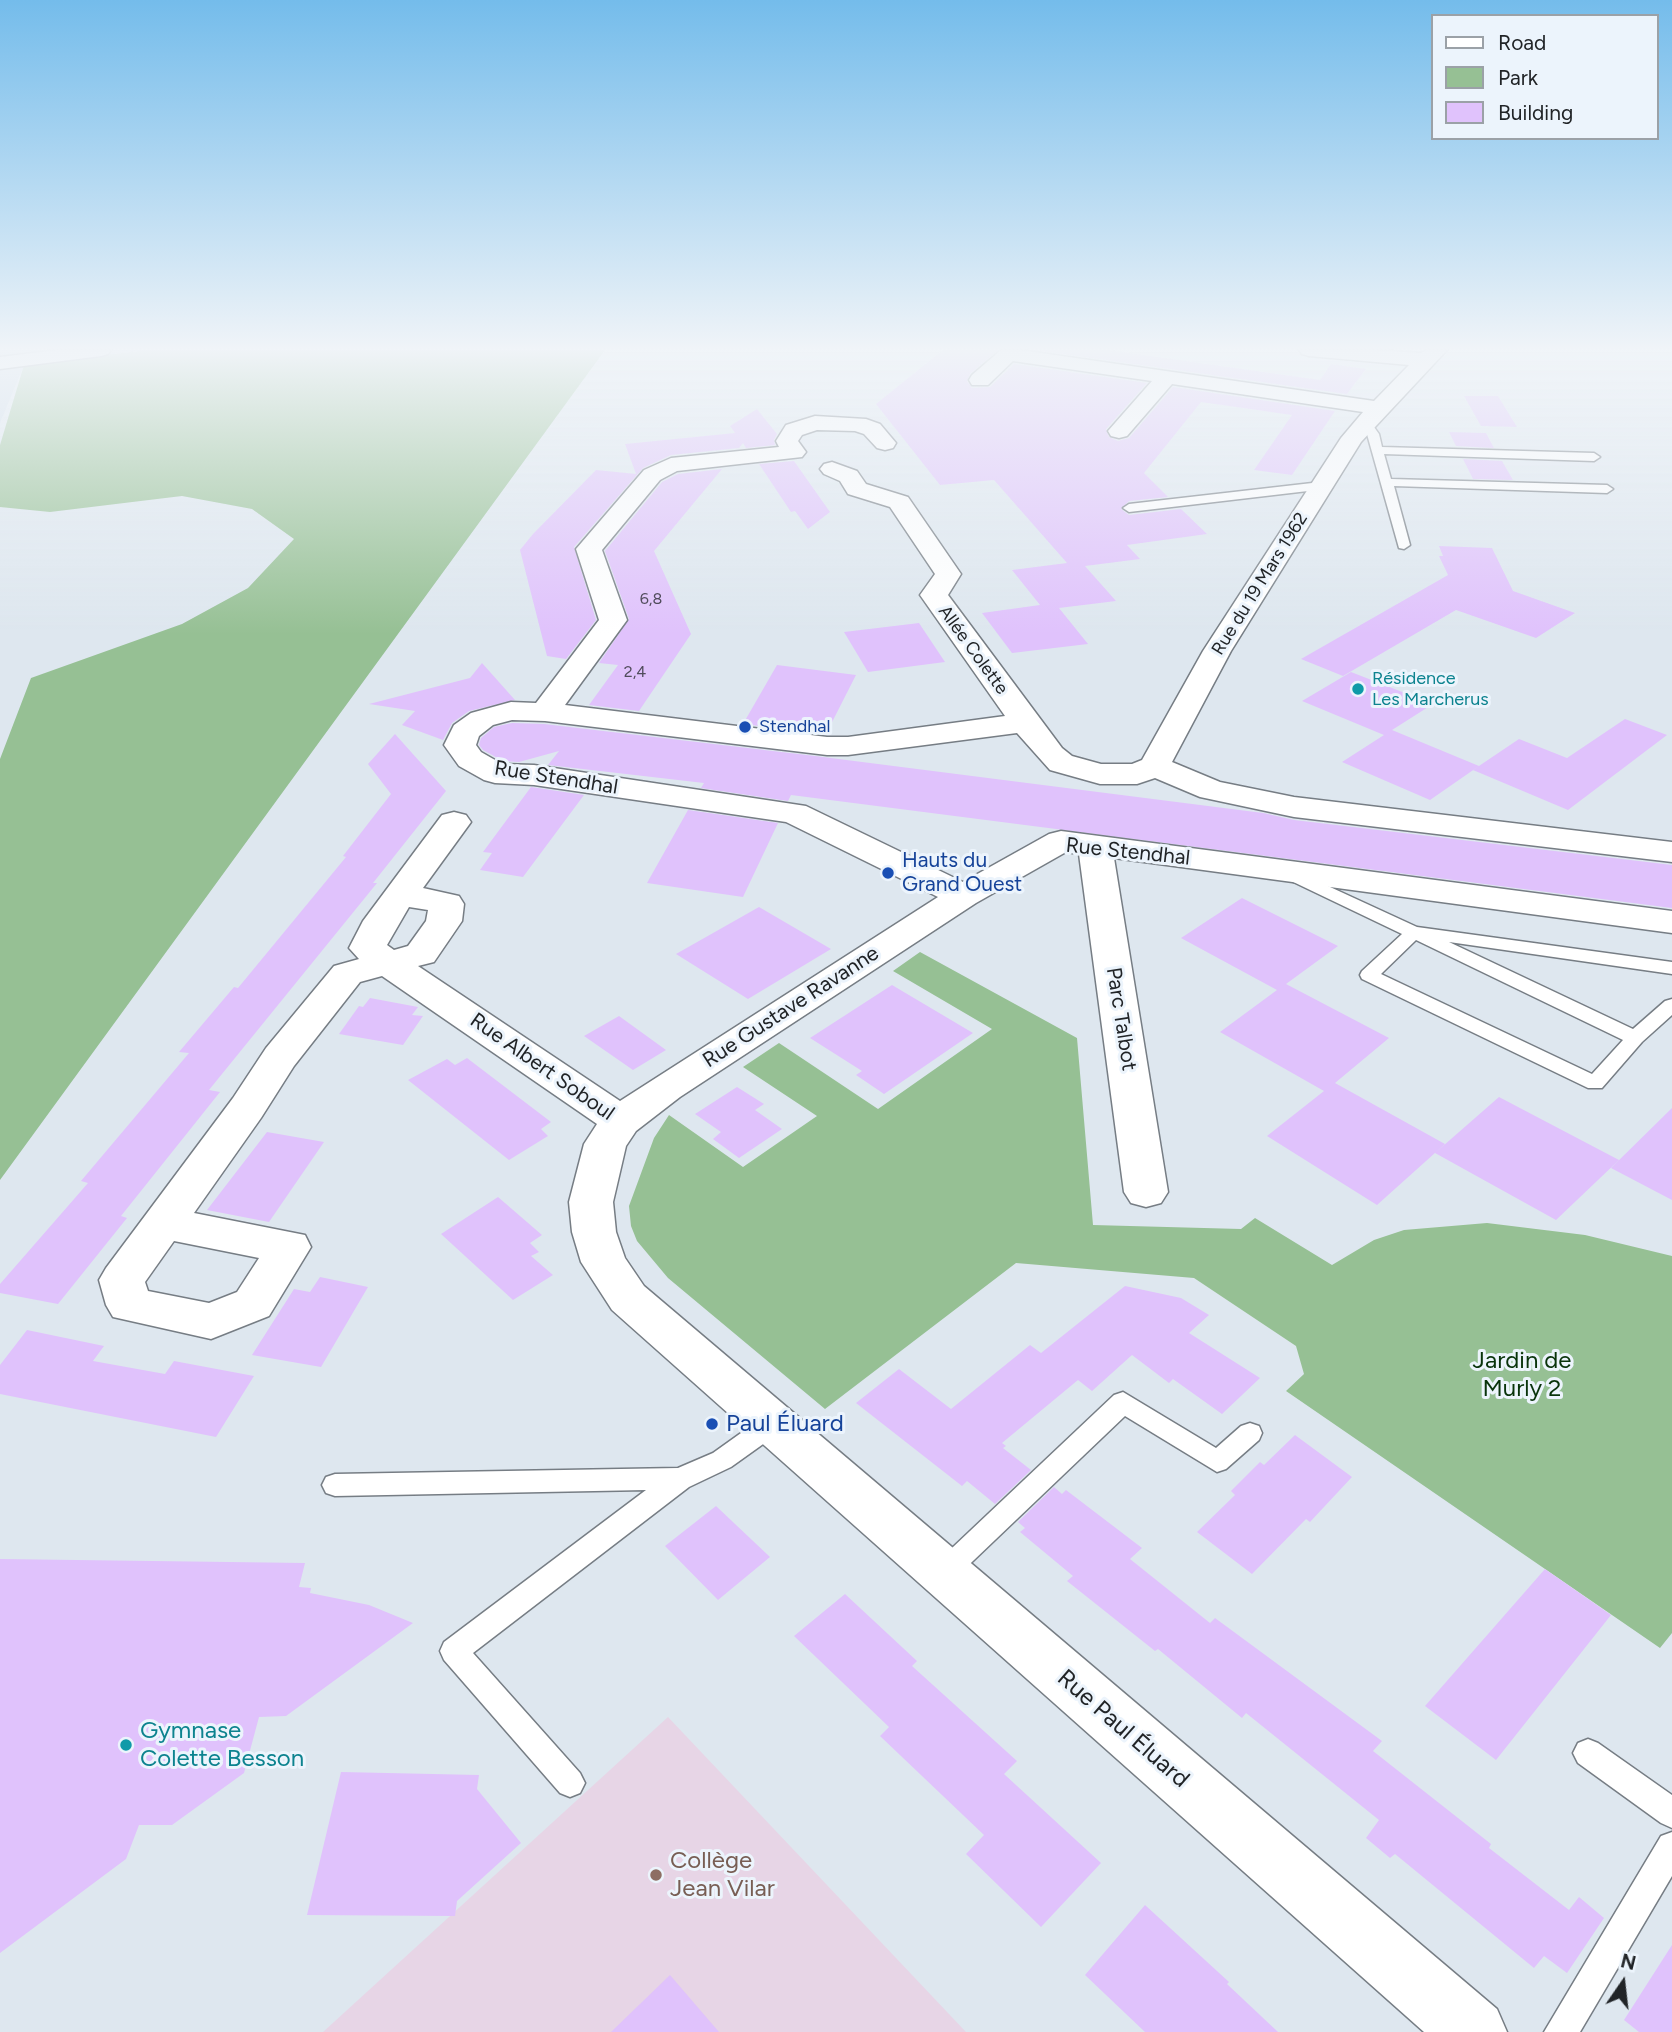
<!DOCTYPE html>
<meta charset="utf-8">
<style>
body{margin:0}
#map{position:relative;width:1672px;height:2032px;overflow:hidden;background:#dee7ef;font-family:Figtree,sans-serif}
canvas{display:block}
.legend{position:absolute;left:1431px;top:14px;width:228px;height:126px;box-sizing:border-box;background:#ecf4fc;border:2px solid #9ba1a7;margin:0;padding:9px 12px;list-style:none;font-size:21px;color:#212427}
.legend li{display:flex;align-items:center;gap:14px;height:35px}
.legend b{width:35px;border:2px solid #9ba1a7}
.north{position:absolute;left:1588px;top:1948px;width:70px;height:70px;-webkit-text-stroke:5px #ecf4fc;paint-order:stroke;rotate:14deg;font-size:19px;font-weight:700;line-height:28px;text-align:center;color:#212427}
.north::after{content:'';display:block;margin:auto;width:24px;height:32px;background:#212427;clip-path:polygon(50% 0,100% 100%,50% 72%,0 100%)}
</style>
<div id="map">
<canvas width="1672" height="2032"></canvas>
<ul class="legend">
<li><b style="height:9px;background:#fff"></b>Road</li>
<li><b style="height:19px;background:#96c094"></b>Park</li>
<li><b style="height:19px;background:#e0c2fc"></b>Building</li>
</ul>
<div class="north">N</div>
</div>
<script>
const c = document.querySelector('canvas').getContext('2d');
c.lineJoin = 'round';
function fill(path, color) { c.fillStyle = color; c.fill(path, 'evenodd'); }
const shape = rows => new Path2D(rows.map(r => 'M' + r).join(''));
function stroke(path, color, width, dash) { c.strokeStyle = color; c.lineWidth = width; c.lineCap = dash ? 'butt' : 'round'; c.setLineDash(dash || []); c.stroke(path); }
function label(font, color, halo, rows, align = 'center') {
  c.font = font + ' Figtree,sans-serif'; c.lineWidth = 6; c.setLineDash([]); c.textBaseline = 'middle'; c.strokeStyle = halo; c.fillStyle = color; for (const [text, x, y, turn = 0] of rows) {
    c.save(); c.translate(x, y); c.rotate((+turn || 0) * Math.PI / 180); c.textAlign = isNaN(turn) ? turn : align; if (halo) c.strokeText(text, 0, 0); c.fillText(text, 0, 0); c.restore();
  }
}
fill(shape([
 [0,350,147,350,24,365,0,423]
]), '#cddbe9');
fill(shape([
 [668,1717,966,2032,323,2032]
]), '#e7d5e6');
fill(shape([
 [147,350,605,350,0,1180,0,759,31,678,182,624,248,588,294,539,252,509,182,496,50,512,0,507,0,445,24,365],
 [920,952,1077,1038,1093,1225,1241,1229,1255,1218,1332,1265,1374,1240,1404,1230,1487,1223,1585,1235,1672,1256,1672,1633,1660,1648,1286,1391,1304,1374,1296,1346,1194,1278,1016,1263,825,1409,668,1278,637,1241,631,1226,629,1206,654,1138,669,1115,743,1167,817,1116,743,1067,779,1043,878,1109,992,1029,893,971]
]), '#96c094');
fill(shape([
 [943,350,998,350,970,374,967,381,972,388,990,387,1014,364,1147,383,1106,429,1109,437,1118,441,1129,438,1173,387,1335,411,1292,475,1254,470,1292,415,1201,402,1144,473,1168,497,1129,501,1121,509,1129,515,1181,509,1207,534,1127,545,1140,559,1085,566,1116,601,1059,608,1088,644,1012,653,982,613,1040,605,1012,570,1067,563,994,480,940,485,876,404],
 [1035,350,1108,350,1320,380,1331,364,1366,369,1347,394],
 [1464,396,1498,396,1517,427,1481,426],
 [757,409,777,434,774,440,775,445,746,448,743,443,739,448,671,455,643,468,574,547,596,620,566,659,547,656,520,550,533,534,596,470,636,474,625,444,735,433,730,426],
 [1449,432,1486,433,1494,448,1456,446],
 [1463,459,1502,461,1513,480,1473,479],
 [794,461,830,512,808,529,795,511,791,512,759,464],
 [722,469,654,551,691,634,639,711,589,705,618,665,599,663,629,619,605,551,662,482,678,474],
 [1439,546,1492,548,1513,591,1575,613,1536,638,1456,610,1343,676,1301,659,1448,575,1439,556,1443,556],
 [919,623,945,662,868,672,844,632],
 [482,663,515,700,469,711,452,723,443,740,402,725,415,711,369,704,470,678],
 [777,665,856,675,826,734,743,724],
 [1351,672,1433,704,1392,730,1479,766,1430,800,1342,762,1384,735,1302,701],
 [1625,719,1667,735,1568,810,1473,770,1519,739,1567,758],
 [512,723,544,724,815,756,1263,813,1294,820,1672,865,1672,908,791,795,788,801,701,788,704,783,548,765,559,751,519,762,503,761,483,750,479,745,481,738,494,727],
 [395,734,446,791,373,883,377,883,209,1090,220,1092,121,1216,127,1218,58,1304,0,1293,0,1284,88,1183,81,1181,189,1053,179,1052,234,987,238,988,346,857,343,856,391,794,368,764],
 [531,787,584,795,523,877,480,870,492,853,483,852],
 [688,810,778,823,743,897,647,883],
 [1242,898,1338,946,1286,984,1389,1038,1335,1083,1445,1144,1377,1205,1267,1136,1324,1091,1220,1032,1277,990,1181,938],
 [759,907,831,949,748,999,676,954],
 [892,985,973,1033,884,1094,856,1075,862,1071,810,1038],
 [370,998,418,1007,412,1015,423,1016,403,1045,339,1034,359,1006,363,1007],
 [619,1016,666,1050,633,1070,584,1036],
 [467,1058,551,1122,541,1129,548,1136,509,1160,408,1080,447,1059,455,1065],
 [737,1087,764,1104,755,1110,782,1129,739,1158,713,1139,721,1132,695,1114],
 [1499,1097,1619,1160,1556,1220,1435,1153],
 [1672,1108,1672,1200,1611,1168],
 [267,1132,324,1142,269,1222,207,1210],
 [498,1197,542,1235,530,1243,539,1252,531,1256,553,1275,513,1300,441,1234],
 [320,1277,368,1287,321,1367,252,1355,294,1289,310,1292],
 [1125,1286,1181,1298,1209,1315,1189,1333,1260,1378,1222,1414,1173,1379,1169,1383,1132,1355,1092,1391,1078,1380,1002,1443,1006,1446,1003,1448,1031,1470,995,1504,967,1481,962,1486,856,1403,899,1369,951,1409,1030,1345,1041,1353],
 [27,1330,104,1346,93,1361,165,1374,174,1361,254,1376,216,1437,0,1394,0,1365],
 [1295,1435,1352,1477,1310,1522,1306,1519,1252,1574,1197,1532,1235,1495,1231,1491,1260,1462,1264,1465],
 [1054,1487,1062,1494,1066,1490,1142,1548,1130,1559,1210,1623,1215,1618,1382,1741,1373,1751,1491,1844,1489,1848,1569,1910,1579,1897,1604,1918,1567,1973,1544,1956,1534,1968,1395,1854,1390,1858,1366,1838,1379,1820,1246,1713,1242,1718,1158,1649,1155,1651,1067,1581,1073,1576,1020,1532,1025,1528,1018,1522],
 [716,1506,770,1557,718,1600,665,1546],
 [0,1559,305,1563,299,1587,311,1588,310,1593,369,1605,413,1623,286,1716,259,1717,244,1773,172,1825,139,1825,126,1859,0,1953],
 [1545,1569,1611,1615,1496,1760,1425,1706],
 [845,1594,917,1661,912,1666,1017,1761,1004,1774,1101,1863,1041,1927,966,1854,984,1835,880,1736,889,1727,794,1636],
 [341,1772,479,1775,477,1789,521,1843,457,1901,455,1916,307,1915],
 [1145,1905,1229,1982,1227,1984,1278,2032,1145,2032,1085,1975],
 [1672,1945,1672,2032,1639,2032,1624,2020],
 [670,1975,719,2032,611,2032]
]), '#e0c2fc');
const lane = shape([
 [1361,420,1369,420,1379,434,1382,447,1594,453,1600,457,1594,461,1384,454,1391,479,1607,485,1613,489,1607,493,1394,486,1410,545,1404,549,1399,548,1367,434,1359,422,1361,420],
 [1321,482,1327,486,1325,489,1129,512,1123,508,1129,504,1321,482],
 [1291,869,1417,927,1672,962,1672,974,1449,942,1633,1029,1665,1001,1672,999,1672,1015,1642,1042,1602,1088,1588,1088,1362,979,1360,975,1362,971,1402,934,1285,878,1282,874,1291,869],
 [1416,940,1623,1040,1592,1074,1381,974,1416,940],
 [1123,1392,1216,1448,1241,1426,1250,1423,1259,1426,1262,1433,1259,1440,1226,1469,1217,1472,1125,1416,952,1581,943,1585,934,1581,930,1573,934,1565,1114,1395,1123,1392],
 [771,1415,780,1418,783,1425,780,1432,731,1467,689,1487,473,1653,580,1773,585,1783,580,1793,570,1797,560,1793,444,1660,440,1651,444,1642,646,1490,335,1496,326,1493,322,1485,326,1477,335,1474,678,1468,713,1453,762,1418,771,1415],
 [1588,1739,1598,1743,1672,1795,1672,1828,1661,1823,1578,1763,1573,1753,1578,1743,1588,1739],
 [1672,1832,1672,1876,1580,2032,1544,2032,1661,1836,1672,1832]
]);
const street = shape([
 [57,350,111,350,108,354,101,356,0,369,0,357,57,350],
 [1001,350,1020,350,1374,401,1409,365,1309,356,1302,354,1299,350,1375,350,1421,353,1426,350,1447,350,1361,442,1231,651,1172,762,1220,782,1294,797,1672,842,1672,862,1294,817,1200,797,1155,778,1137,784,1100,784,1050,770,1017,733,848,755,827,755,545,721,512,720,493,725,479,736,476,745,481,752,502,764,534,765,806,806,963,882,1049,834,1061,831,1672,911,1672,933,1114,858,1168,1192,1161,1203,1146,1207,1131,1203,1124,1192,1079,854,1066,852,976,903,680,1097,636,1131,626,1146,613,1202,616,1232,625,1258,644,1286,1497,2009,1507,2032,1424,2032,612,1310,581,1262,572,1232,569,1202,584,1144,597,1124,382,976,360,982,294,1066,261,1118,194,1213,305,1235,311,1247,269,1316,211,1339,113,1317,106,1305,99,1280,106,1268,233,1098,266,1048,334,966,359,959,349,948,363,921,442,815,454,812,466,815,471,822,423,888,459,896,464,904,462,921,434,962,418,966,620,1101,938,897,786,822,534,785,495,783,484,780,459,766,444,745,454,725,471,713,511,702,536,703,599,620,576,549,644,470,671,458,779,447,776,441,786,425,815,416,866,419,880,424,896,443,893,448,885,450,877,448,864,434,855,431,817,430,802,435,798,441,806,452,802,457,677,471,660,480,602,550,627,620,565,705,827,737,848,737,1005,716,920,595,935,574,890,507,848,494,840,481,824,474,820,469,824,464,832,462,857,471,866,484,908,497,961,574,948,595,1062,748,1072,756,1101,764,1132,764,1142,760,1203,651,1341,438,1363,412,1172,384,1127,436,1119,438,1111,436,1108,431,1152,381,1013,361,988,385,972,385,969,380,972,375,1001,350],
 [409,907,428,910,426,921,408,946,394,950,387,945,409,907],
 [174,1241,259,1258,237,1292,209,1303,148,1291,145,1282,174,1241]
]);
stroke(lane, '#767d84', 3);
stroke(street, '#767d84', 3);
fill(lane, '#fff');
fill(street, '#fff');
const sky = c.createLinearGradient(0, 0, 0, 634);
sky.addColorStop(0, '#74bceb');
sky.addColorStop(0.55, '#f0f4f8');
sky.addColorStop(1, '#f0f4f800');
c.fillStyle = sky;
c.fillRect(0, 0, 1672, 634);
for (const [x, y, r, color] of [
 [1358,689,7,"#0f9aa8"],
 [745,727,7,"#1a4fb4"],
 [888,873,7,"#1a4fb4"],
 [712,1424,7,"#1a4fb4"],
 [126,1745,7,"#0f9aa8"],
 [656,1875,7,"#8d6e63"]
]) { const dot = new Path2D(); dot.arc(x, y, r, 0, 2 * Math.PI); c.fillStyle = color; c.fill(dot); stroke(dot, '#ecf4fc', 2.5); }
label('16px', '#514c5c', null, [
 ["6,8",651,599],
 ["2,4",635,672]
]);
label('18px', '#212427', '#ecf4fc', [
 ["Rue du 19 Mars 1962",1260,584,-58],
 ["Allée Colette",973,650,54]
]);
label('18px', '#0d838f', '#ecf4fc', [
 ["Résidence",1372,679],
 ["Les Marcherus",1372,700]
], 'left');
label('18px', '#164399', '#ecf4fc', [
 ["Stendhal",759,727]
], 'left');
label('21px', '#212427', '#ecf4fc', [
 ["Rue Stendhal",556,778,9],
 ["Rue Stendhal",1128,852,6],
 ["Rue Gustave Ravanne",791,1007,-33],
 ["Parc Talbot",1121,1019,81],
 ["Rue Albert Soboul",542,1067,35]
]);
label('21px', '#164399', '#ecf4fc', [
 ["Hauts du",902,861],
 ["Grand Ouest",902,885]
], 'left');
label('24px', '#09340b', '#ecf4fc', [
 ["Jardin de",1522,1361],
 ["Murly 2",1522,1389]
]);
label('24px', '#164399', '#ecf4fc', [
 ["Paul Éluard",726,1424]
], 'left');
label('24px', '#212427', '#ecf4fc', [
 ["Rue Paul Éluard",1123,1729,41]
]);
label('24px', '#0d838f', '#ecf4fc', [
 ["Gymnase",140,1731],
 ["Colette Besson",140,1759]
], 'left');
label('24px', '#785e54', '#ecf4fc', [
 ["Collège",670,1861],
 ["Jean Vilar",670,1889]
], 'left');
</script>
